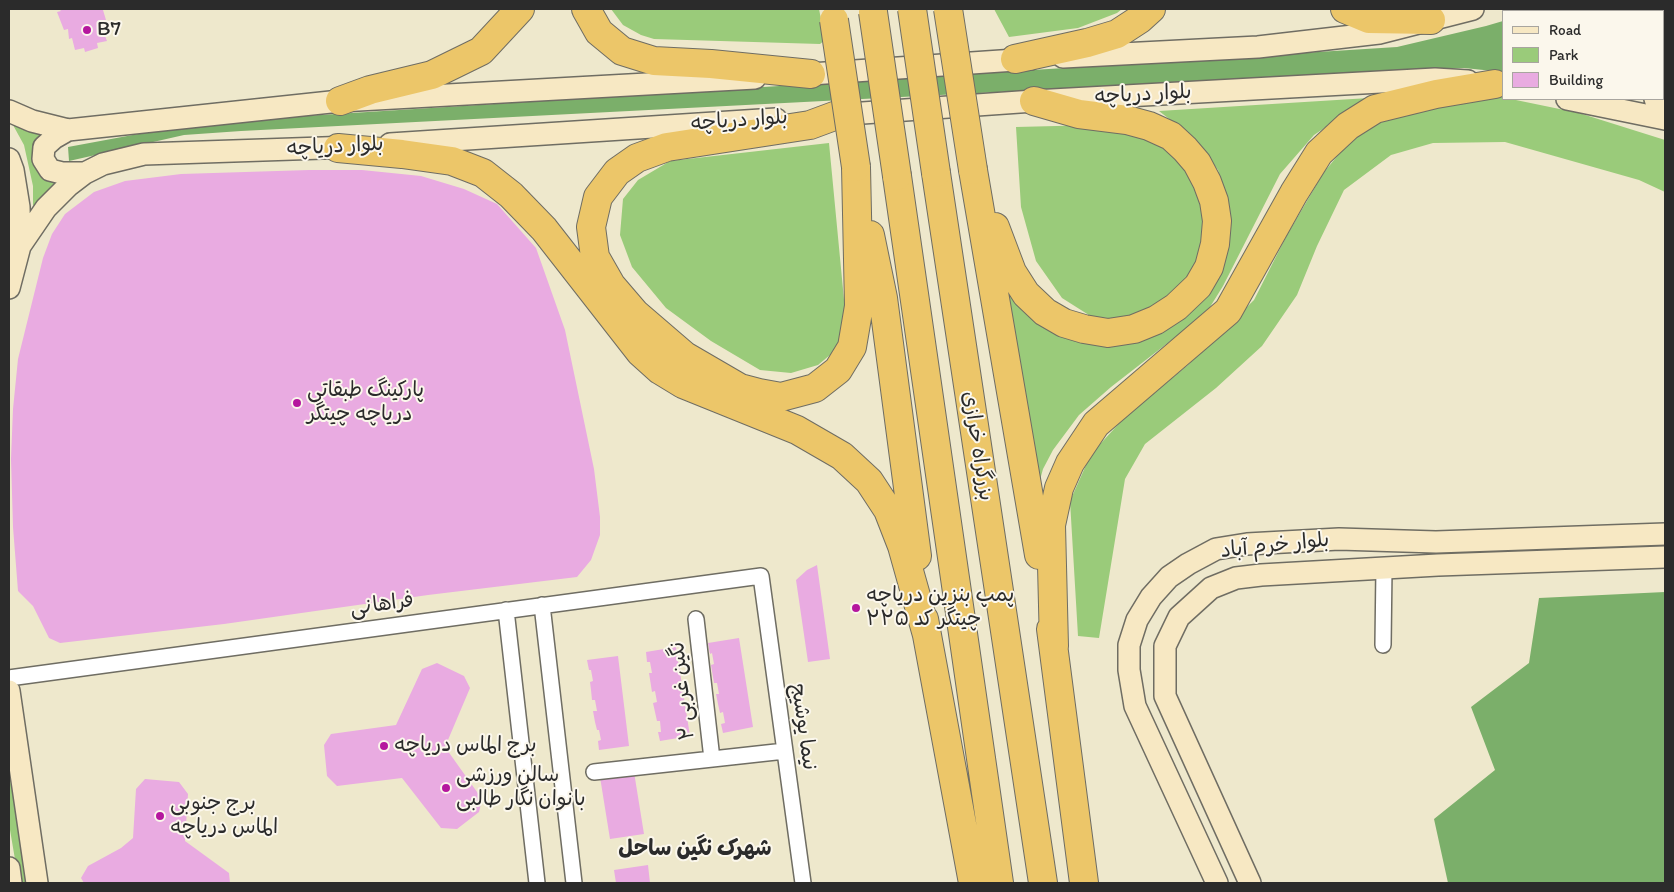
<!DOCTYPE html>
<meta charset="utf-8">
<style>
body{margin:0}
#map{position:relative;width:1674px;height:892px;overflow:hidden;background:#eee8cc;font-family:Itim,sans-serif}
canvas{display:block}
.frame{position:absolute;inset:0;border:10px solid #2b2b2b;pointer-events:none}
.legend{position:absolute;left:1502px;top:10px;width:162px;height:90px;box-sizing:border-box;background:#fbf7ec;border:1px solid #a8a59f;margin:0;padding:6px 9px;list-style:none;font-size:15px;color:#2b2b2b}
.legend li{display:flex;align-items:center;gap:10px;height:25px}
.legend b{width:25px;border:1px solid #a8a59f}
</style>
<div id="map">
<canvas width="1674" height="892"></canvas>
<div class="frame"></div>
<ul class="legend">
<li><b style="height:6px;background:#f7e8c3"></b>Road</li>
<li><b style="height:14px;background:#9acb7a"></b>Park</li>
<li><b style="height:14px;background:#e9abe1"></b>Building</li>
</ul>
</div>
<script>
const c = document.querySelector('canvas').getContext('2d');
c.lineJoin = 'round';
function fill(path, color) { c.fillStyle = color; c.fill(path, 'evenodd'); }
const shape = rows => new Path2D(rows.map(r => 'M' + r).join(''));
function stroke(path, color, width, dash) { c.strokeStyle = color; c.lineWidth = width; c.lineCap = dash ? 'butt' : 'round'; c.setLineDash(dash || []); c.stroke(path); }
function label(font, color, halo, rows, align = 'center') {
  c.font = font + ' Itim,"Playpen Sans Arabic",sans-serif'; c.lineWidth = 4; c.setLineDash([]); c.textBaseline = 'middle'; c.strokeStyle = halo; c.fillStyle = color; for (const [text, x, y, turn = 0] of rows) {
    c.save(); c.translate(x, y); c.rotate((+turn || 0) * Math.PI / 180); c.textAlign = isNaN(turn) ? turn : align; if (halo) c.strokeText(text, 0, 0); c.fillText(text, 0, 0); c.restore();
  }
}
fill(shape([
 [611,9,819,9,825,40,820,44,654,39,641,35,623,25],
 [994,9,1122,9,1117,13,1078,28,1009,37],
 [1493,95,1503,97,1503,99,1511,99,1579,113,1665,140,1665,192,1639,180,1505,142,1433,143,1391,155,1344,190,1317,246,1297,295,1262,346,1216,388,1145,444,1125,479,1099,638,1078,636,1070,501,1091,454,1125,417,1188,365,1254,300,1287,235,1324,172,1365,123],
 [1369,98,1314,135,1280,174,1223,286,1210,307,1187,328,1111,387,1079,415,1053,450,1043,469,1033,505,1002,269,1105,338,1220,269,1229,241,1228,207,1218,170,1196,140,1159,111],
 [13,125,44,135,59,182,33,206,33,186,24,145],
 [1097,125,1135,130,1173,150,1188,168,1206,215,1199,262,1182,287,1154,309,1123,319,1092,317,1062,298,1036,261,1021,207,1016,127],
 [829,143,847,331,836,350,818,365,791,373,760,370,711,341,666,308,632,267,620,235,623,199,638,180,670,161],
 [9,772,10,779,28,883,19,883,9,824]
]), '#9acb7a');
fill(shape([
 [1539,9,1612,9,1612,11,1532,11],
 [1503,21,1503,72,1464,68,241,131,184,135,69,161,68,147,165,129,225,121,1397,47,1486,26],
 [1665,592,1665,883,1448,883,1434,819,1495,770,1471,707,1529,663,1539,598]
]), '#7baf6a');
fill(shape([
 [59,9,107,9,103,10,106,20,104,20,107,30,103,31,107,41,97,43,98,48,85,52,84,48,75,50,72,38,69,39,68,29,64,30,57,12,61,11],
 [309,170,362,170,421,176,464,189,497,204,536,248,565,330,594,469,600,517,600,535,591,560,577,577,428,595,224,624,60,643,49,638,33,606,18,591,13,527,11,459,13,409,18,359,43,258,52,234,65,214,94,192,125,181,181,174],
 [817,565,830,659,808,662,796,580,807,570],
 [739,638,753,727,723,733,721,724,725,723,723,712,720,713,718,704,716,694,719,694,717,683,714,683,711,665,714,664,712,653,710,654,708,643],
 [676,647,690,736,660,741,658,732,661,732,660,721,657,721,653,703,657,702,655,691,652,692,649,673,652,673,650,662,647,662,646,652],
 [618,656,629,746,599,750,598,741,601,740,599,730,597,730,595,722,593,711,597,711,595,700,592,700,591,690,590,682,593,681,591,670,589,670,587,660],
 [437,663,464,676,470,688,445,747,482,799,479,812,457,829,441,828,402,778,337,786,327,776,324,745,331,734,396,725,422,669],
 [634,772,644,834,610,839,600,777],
 [145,779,179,782,188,794,185,841,229,873,230,883,84,883,81,878,88,866,121,848,133,838,136,789],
 [648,865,650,883,616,883,614,870]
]), '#e9abe1');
const street = shape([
 [542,605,574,883],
 [506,610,537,883],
 [696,619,712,759],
 [1383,645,1384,568],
 [9,678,761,576,803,883],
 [594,772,785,751]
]);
const secondary = shape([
 [1618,11,1619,9],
 [1063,57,1258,47,1379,33,1473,9],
 [796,75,1030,59],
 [1567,99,1665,119],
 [1655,99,1665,107],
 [9,111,32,121,68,130,340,101,755,78],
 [834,115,1034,101,1435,79,1468,81],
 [68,130,54,138,44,147,43,159,50,170,62,173,85,173],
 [390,144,776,119],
 [9,159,13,170,19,207,20,246,9,288],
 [20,246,46,208,68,186,85,173,103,164,144,154,352,147],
 [9,691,37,883],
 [9,868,11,883],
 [1217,883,1135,706,1129,670,1129,645,1137,620,1151,597,1169,577,1188,564,1216,549,1247,544,1339,539,1436,542,1665,534],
 [1250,883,1165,696,1165,646,1179,617,1211,588,1236,578,1261,575,1438,565,1665,557]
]);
const highway = shape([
 [586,9,599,32,622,51,654,61,711,64,811,74],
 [1345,9,1369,19,1431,20],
 [1015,59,1087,43,1117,34,1140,19,1151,9],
 [340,101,370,90,432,75,481,51,520,9],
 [837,115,810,125,667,147,637,158,617,172,598,197,591,227,595,257,611,285,635,313,685,356,740,388,759,393,781,397,815,388,838,370,852,347,859,306,856,167],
 [338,148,402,154,452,161,483,173,511,195,544,229,640,352,660,370,683,384,797,430,842,456,869,481,888,510,902,546,927,635],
 [973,170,1039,555],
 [936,173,1043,883],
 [897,176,999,883],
 [995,227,1012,272,1026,294,1045,312,1064,323,1084,329,1108,333,1134,329,1156,320,1176,307,1198,286,1209,267,1215,244,1217,221,1214,201,1207,182,1197,163,1185,149,1171,136,1149,126,1127,120,1079,114,1034,101],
 [870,235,883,298,917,556],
 [924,619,973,883],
 [1051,629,1084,883],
 [1054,646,1051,525,1059,488,1070,463,1096,424,1228,311,1294,193,1319,153,1348,126,1375,109,1436,94,1495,84]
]);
stroke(street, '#6f6d63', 18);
stroke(secondary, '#6f6d63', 24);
stroke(highway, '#6f6d63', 30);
stroke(street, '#fff', 15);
stroke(secondary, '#f7e8c3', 21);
stroke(highway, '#ecc669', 28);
const highwayBridge = shape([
 [912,9,936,173],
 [948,9,973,170],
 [873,12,897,176],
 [834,20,856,167]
]);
stroke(highwayBridge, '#6f6d63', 30, []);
stroke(highwayBridge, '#ecc669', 28);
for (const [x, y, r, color] of [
 [87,30,5,"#b5179e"],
 [297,403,5,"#b5179e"],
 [856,608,5,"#b5179e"],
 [384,746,5,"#b5179e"],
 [446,788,5,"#b5179e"],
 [160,816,5,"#b5179e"]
]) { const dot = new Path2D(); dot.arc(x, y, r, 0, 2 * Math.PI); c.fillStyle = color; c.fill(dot); stroke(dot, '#fbf7ec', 2); }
label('21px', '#2b2b2b', '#fbf7ec', [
 ["B7",97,30],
 ["پارکینگ طبقاتی",307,391],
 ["دریاچه چیتگر",307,415],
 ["پمپ بنزین دریاچه",866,596],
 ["چیتگر کد ۲۲۵",866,620],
 ["برج الماس دریاچه",394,746],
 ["سالن ورزشی",456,776],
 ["بانوان نگار طالبی",456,800],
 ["برج جنوبی",170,804],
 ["الماس دریاچه",170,828]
], 'left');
label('21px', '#2b2b2b', '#fbf7ec', [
 ["بلوار دریاچه",1143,95,-3],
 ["بلوار دریاچه",739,121,-4],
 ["بلوار دریاچه",335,147,-3],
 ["بزرگراه خرازی",977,446,81],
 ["بلوار خرم آباد",1275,546,-6],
 ["فراهانی",382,605,-8],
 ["نگین غربی ۲",683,691,-96],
 ["نیما یوشیج",803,727,82]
]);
label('bold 22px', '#2b2b2b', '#fbf7ec', [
 ["شهرک نگین ساحل",695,849]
]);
</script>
